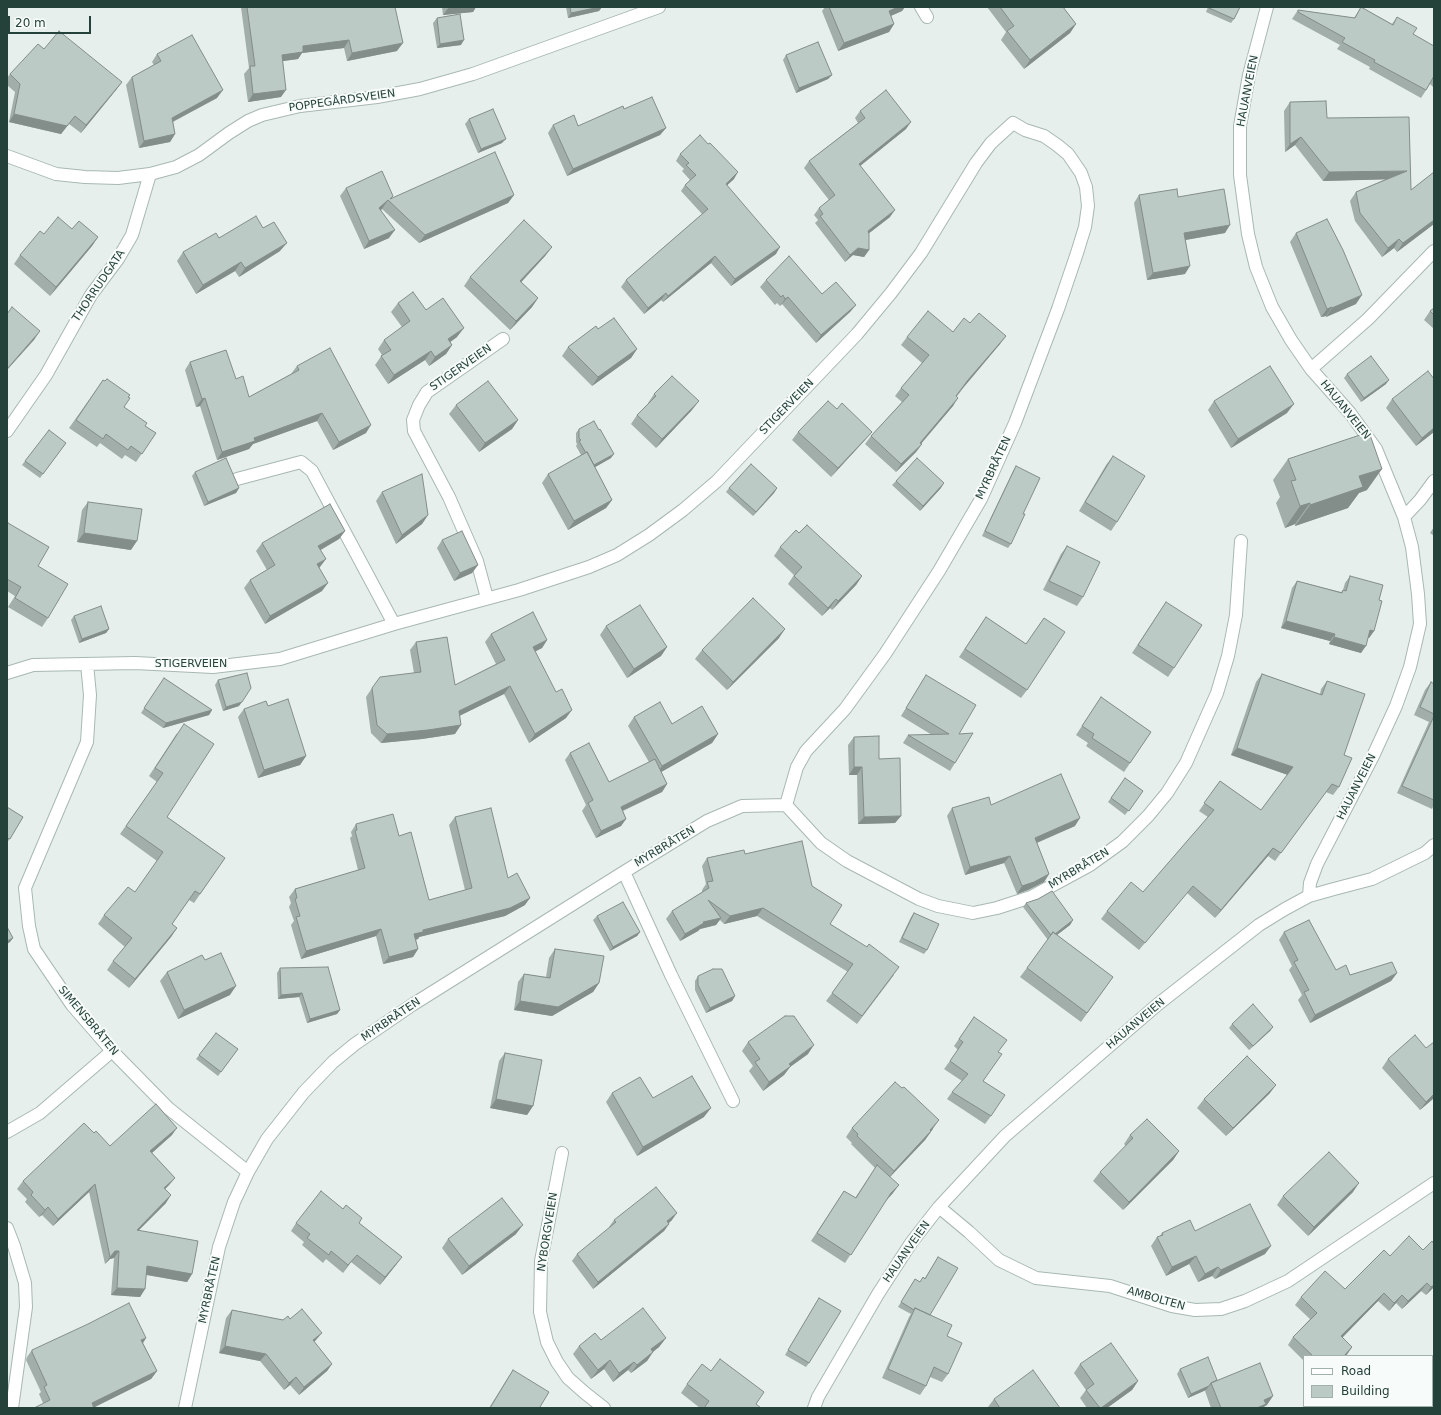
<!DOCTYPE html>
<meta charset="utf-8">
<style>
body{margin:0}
#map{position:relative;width:1441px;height:1415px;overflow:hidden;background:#e6efeb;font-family:"DejaVu Sans",sans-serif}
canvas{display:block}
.frame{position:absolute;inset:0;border:8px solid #24423a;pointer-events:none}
.legend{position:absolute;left:1303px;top:1355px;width:130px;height:52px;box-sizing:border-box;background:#f7fbf9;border:1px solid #a3b1ad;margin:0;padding:5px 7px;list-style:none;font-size:12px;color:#24423a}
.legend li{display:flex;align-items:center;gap:8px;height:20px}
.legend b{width:20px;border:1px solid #a3b1ad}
.scale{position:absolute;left:8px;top:16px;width:83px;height:18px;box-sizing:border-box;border:2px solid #24423a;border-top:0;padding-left:5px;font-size:12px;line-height:14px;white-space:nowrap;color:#24423a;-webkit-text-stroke:3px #f7fbf9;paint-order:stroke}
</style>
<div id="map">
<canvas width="1441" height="1415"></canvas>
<div class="frame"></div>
<ul class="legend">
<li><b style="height:5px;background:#fff"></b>Road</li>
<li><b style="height:11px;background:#bbcac4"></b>Building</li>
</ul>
<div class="scale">20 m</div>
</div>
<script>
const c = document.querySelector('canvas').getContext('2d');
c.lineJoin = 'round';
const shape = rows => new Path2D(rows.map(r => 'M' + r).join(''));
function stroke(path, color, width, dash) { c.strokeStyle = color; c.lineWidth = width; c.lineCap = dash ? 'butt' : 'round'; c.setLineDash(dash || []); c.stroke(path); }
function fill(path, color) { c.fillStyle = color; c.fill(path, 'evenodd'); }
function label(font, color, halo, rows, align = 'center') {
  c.font = font + ' "DejaVu Sans",sans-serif'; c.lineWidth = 4; c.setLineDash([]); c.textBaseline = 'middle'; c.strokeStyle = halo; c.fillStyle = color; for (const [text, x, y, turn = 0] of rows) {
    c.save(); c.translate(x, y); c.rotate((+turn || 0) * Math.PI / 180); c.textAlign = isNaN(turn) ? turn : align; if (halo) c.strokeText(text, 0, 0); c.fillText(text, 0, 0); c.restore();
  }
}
const minor = shape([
 [921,7,927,17],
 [1267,7,1249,75,1240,126,1240,175,1248,234,1256,267,1272,307,1291,340,1311,369,1350,413,1376,449,1404,517,1412,547,1418,594,1420,624,1410,667,1396,706,1373,756,1317,864,1310,883,1309,896],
 [7,156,56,174,85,177,118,178,150,174,176,167,199,155,229,133,248,121,262,115,300,106,377,97,420,89,473,74,659,7],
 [1311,369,1368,319,1434,251],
 [7,431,46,375,91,295,118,259,132,235,150,174],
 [237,479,301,462,312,471,394,624],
 [1404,517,1420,500,1434,481],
 [487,598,477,561,449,497,414,431,413,420,419,405,427,392,503,339],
 [87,664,90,695,87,742,25,888,29,926,34,949,72,1005,112,1051,168,1108,248,1172],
 [7,673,33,665,135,663,213,667,280,659,394,624,519,590,589,567,617,555,649,535,683,510,717,481,857,334,891,293,921,253,976,163,991,143,1013,123,1025,130,1044,136,1057,145,1068,154,1081,173,1086,187,1088,206,1085,227,1077,253,1058,309,1015,423,981,499,939,571,885,654,845,709,806,751,797,767,786,805],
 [624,872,671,975,733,1101],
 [7,1132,40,1113,112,1051],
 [562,1153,541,1261,540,1312,547,1342,557,1362,568,1378,585,1393,604,1408],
 [939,1207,969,1232,999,1260,1036,1278,1110,1286,1172,1306,1195,1310,1221,1309,1245,1301,1288,1281,1434,1183],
 [7,1228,14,1246,25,1283,26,1307,12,1408],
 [185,1408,219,1247,234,1202,248,1172,267,1139,304,1092,333,1062,355,1044,412,1005,624,872,707,821,742,806,786,805,821,843,847,861,919,899,938,906,973,913,997,908,1031,897,1090,865,1122,842,1148,816,1167,793,1186,763,1217,693,1228,656,1236,615,1241,541],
 [814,1408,818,1397,878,1294,911,1243,939,1207,1005,1136,1157,1005,1259,925,1285,909,1309,896,1334,889,1372,879,1425,853,1434,845]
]);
stroke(minor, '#a8b8b2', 14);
stroke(minor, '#fff', 12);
fill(shape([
 [241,7,395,7,397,51,347,61,344,48,302,53,298,59,283,61,281,97,248,102,244,74,249,68],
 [442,7,476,7,473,12,443,15],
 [566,7,602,7,599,11,568,18],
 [825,7,905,7,902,11,891,16,894,24,889,32,838,51,822,11],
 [987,7,1063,7,1076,24,1070,33,1024,69,1001,40,1006,32],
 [1208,7,1240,7,1234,19,1231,23,1206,12],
 [1361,7,1392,24,1397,17,1413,34,1434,46,1434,88,1430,84,1421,98,1369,69,1370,67,1337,49,1340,45,1292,19,1298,10,1354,18],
 [437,18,461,45,437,48,433,23],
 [44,49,122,82,116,90,81,133,69,124,61,134,9,122,15,92,7,85,7,78,10,74],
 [157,54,217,98,173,122,175,134,170,142,139,148,126,85,132,77,154,65,152,62],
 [786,55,832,75,828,79,796,93,783,60],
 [1290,102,1327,118,1411,190,1434,172,1434,224,1397,252,1394,248,1382,257,1355,221,1350,201,1356,192,1386,179,1323,181,1295,145,1285,152,1284,111],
 [624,109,666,128,660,135,567,176,548,133,553,125,578,126],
 [860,111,906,129,860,165,890,217,869,233,869,250,864,257,853,255,845,262,815,223,818,220,814,215,819,208,829,200,804,168,809,161,858,123,855,118],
 [469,119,502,143,478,153,465,124],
 [680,154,734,179,727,185,776,254,731,286,711,263,663,302,661,300,644,314,621,287,626,280,702,214,681,191,685,185,690,180,682,171,684,169,676,161],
 [346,188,392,198,514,195,508,203,419,243,382,209,381,210,389,238,364,249,340,196],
 [1139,195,1178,197,1225,233,1186,240,1185,274,1147,280,1134,203],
 [263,228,280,251,239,277,235,271,196,294,177,261,183,252,219,238],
 [72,229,98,237,92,246,50,296,14,264,20,255,44,234],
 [1296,233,1356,304,1326,317,1326,316,1321,317,1290,242],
 [546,255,521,282,538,298,532,307,510,330,464,286,470,277],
 [766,280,822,294,856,305,850,312,816,343,782,304,780,306,777,303,775,305,760,287],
 [398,303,426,310,457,337,450,342,452,345,446,354,429,366,425,360,388,384,375,365,382,355,378,349,384,340,402,327,391,312],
 [1434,308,1434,329,1424,320,1430,311],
 [970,323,1006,336,1000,344,963,388,957,396,953,406,921,443,922,444,916,452,896,472,865,444,871,436,902,402,895,396,901,388,922,363,901,345,907,337,953,332],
 [598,329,637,349,631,358,592,386,562,356,568,347],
 [190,362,236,379,249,397,291,374,297,366,366,433,333,450,317,421,253,444,249,449,217,460,200,406,196,407,185,370],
 [1347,374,1386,384,1361,402,1344,378],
 [1434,379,1434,432,1416,446,1386,408,1392,399],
 [103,380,128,397,124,407,145,426,156,433,136,462,125,455,122,459,100,443,97,447,69,428],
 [654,394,692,410,656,448,631,424,637,415,649,403,648,403],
 [1214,401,1287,413,1231,448,1208,410],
 [456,405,518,420,512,429,479,452,449,414],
 [837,409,865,440,831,477,792,440,798,432],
 [579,429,611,458,595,467,612,500,606,508,568,530,542,483,548,474,581,455,576,446,577,444,576,442,576,433],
 [66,443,40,478,22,465,25,461],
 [1113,456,1117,522,1111,531,1079,511,1106,465],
 [1288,459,1367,490,1359,493,1348,508,1295,526,1295,524,1285,528,1276,503,1280,497,1273,480],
 [1016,466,1023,514,1011,544,1008,548,982,536,1013,471],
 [195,472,239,488,236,493,204,506,192,476],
 [896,481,941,488,920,511,892,485],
 [729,488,777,488,774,493,753,516,726,492],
 [382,492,428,515,422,524,396,544,376,501],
 [88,502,131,550,77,542,82,510],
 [7,524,38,566,48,618,42,627,8,607,15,596,7,591],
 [1434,527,1434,536,1430,533],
 [345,531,339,539,321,550,320,567,319,568,322,591,265,624,244,588,250,580,267,570,256,551,262,543],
 [442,540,478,565,472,573,454,581,437,548],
 [1067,546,1083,597,1077,606,1043,590,1061,554],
 [780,547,862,576,856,585,832,610,830,608,822,616,788,584,794,575,774,556],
 [1350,576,1379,600,1374,631,1369,638,1368,638,1361,653,1329,644,1330,641,1281,628,1292,588,1297,581,1341,592,1343,590,1345,583],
 [1166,602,1174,668,1168,677,1132,653],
 [74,616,109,629,106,633,79,643,71,620],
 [986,617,1026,644,1044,618,1027,690,1021,698,959,657],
 [606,626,667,647,661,656,627,678,600,635],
 [491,634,547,640,542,648,535,651,566,718,529,743,504,694,459,716,455,734,422,739,381,743,371,733,366,697,372,688,414,673,410,650,416,642,455,685,496,664,485,642],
 [779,638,727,690,695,659,702,650],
 [1262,674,1320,694,1321,689,1327,681,1344,755,1339,787,1333,795,1326,792,1275,861,1268,856,1215,918,1187,893,1139,950,1101,919,1107,911,1143,892,1208,817,1199,811,1220,781,1261,810,1288,775,1231,755,1256,682],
 [926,675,959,734,955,763,950,771,903,743,908,735,932,735,901,716,921,683],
 [164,678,212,710,209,715,163,728,141,713],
 [218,680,239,706,223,711,215,685],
 [1431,682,1434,684,1434,805,1432,809,1397,793,1429,722,1414,715,1425,690],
 [1101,697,1151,732,1124,772,1086,746,1088,743,1076,735],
 [268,706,306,756,300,765,258,778,238,717,244,709],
 [634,717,672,724,718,734,712,743,661,772,667,784,662,792,623,811,626,819,621,826,596,838,582,811,586,805,565,760,570,753,609,782,649,762,628,726],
 [177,733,167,817,225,858,194,903,189,900,172,924,177,928,171,937,129,988,107,970,113,961,125,947,98,924,104,915,135,892,157,861,120,834,157,782,149,776],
 [854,737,879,759,901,816,895,823,858,824,857,775,849,775,848,745],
 [1125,778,1143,791,1125,815,1108,802],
 [991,805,1075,826,1037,843,1049,874,1044,882,1028,890,1017,894,1004,863,965,875,947,816,952,808],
 [7,807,23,817,7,843],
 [455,817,508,878,525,905,505,916,419,937,418,939,416,940,418,949,413,957,383,964,376,936,301,959,291,925,294,921,289,907,291,903,289,897,295,889,358,870,350,838,352,836,351,832,356,824,399,836,429,900,465,890,449,825],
 [745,854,812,886,830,924,894,975,857,1024,826,1001,848,972,757,916,724,924,720,920,716,925,700,929,698,931,680,941,666,919,672,911,702,892,702,890,706,884,702,866,707,858],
 [1026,903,1073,920,1070,925,1057,935,1113,977,1081,1022,1020,977,1048,940,1023,907],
 [914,913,927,950,924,954,899,942,911,917],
 [597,916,640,932,637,936,610,951,593,920],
 [1284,932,1336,970,1350,975,1397,973,1391,981,1310,1023,1298,1000,1302,995,1289,970,1292,966,1279,940],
 [555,949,599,983,593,992,552,1016,514,1010,518,982,524,974,546,977,549,958],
 [205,960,230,995,178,1019,160,981,167,972],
 [280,968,340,1010,337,1014,307,1023,299,997,278,999,277,973],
 [698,976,735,996,732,1001,706,1013,695,990,695,981],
 [974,1017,998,1052,983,1081,991,1116,985,1124,947,1099,952,1092,962,1081,944,1069,958,1050,954,1046],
 [1232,1024,1273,1027,1270,1031,1249,1050,1229,1028],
 [216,1033,238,1049,218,1076,196,1059],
 [748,1042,808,1054,790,1067,784,1075,763,1091,749,1071,753,1066,742,1051],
 [1426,1048,1434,1098,1420,1110,1382,1068,1388,1059],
 [505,1053,533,1106,527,1115,490,1108,499,1061],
 [612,1093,653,1098,704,1117,637,1156,606,1102],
 [1270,1093,1226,1136,1197,1108,1204,1099],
 [852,1128,933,1129,925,1140,890,1177,893,1193,886,1200,845,1263,811,1241,844,1191,855,1198,875,1168,851,1144,852,1143,846,1137],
 [94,1133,110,1146,172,1135,152,1153,175,1178,169,1185,165,1189,166,1203,139,1230,192,1274,187,1282,146,1275,145,1289,140,1297,111,1295,114,1258,110,1259,105,1264,89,1192,53,1226,42,1215,39,1217,25,1202,27,1199,17,1189,23,1181],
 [1130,1135,1179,1151,1173,1160,1123,1210,1093,1181,1100,1172,1126,1146,1124,1144],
 [1353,1192,1308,1236,1277,1205,1283,1196],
 [614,1220,672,1220,669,1223,669,1224,664,1231,593,1289,572,1261,577,1254,610,1228,609,1227],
 [296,1223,359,1223,402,1257,380,1285,351,1262,343,1273,326,1259,323,1263,302,1245,304,1242,291,1231],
 [1195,1231,1265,1254,1215,1279,1212,1276,1198,1282,1189,1264,1166,1276,1151,1246,1157,1237,1160,1236,1162,1233],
 [516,1234,462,1275,442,1248,448,1239],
 [1390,1256,1434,1287,1426,1295,1421,1291,1402,1309,1396,1303,1389,1311,1378,1301,1342,1338,1352,1347,1346,1356,1304,1356,1304,1361,1288,1345,1293,1337,1310,1319,1295,1305,1301,1297,1345,1289],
 [938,1257,930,1315,947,1336,948,1374,942,1382,930,1377,926,1386,920,1395,882,1378,909,1317,911,1314,898,1307,915,1279,920,1282,923,1277,925,1278],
 [819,1298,809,1363,806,1367,785,1355],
 [232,1310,283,1320,290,1319,316,1340,314,1342,332,1364,327,1371,299,1395,290,1385,284,1390,260,1361,219,1353,226,1318],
 [146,1338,143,1343,157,1371,151,1379,94,1407,43,1403,39,1394,41,1392,26,1360,27,1357,32,1350],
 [666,1338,659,1347,653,1352,647,1361,631,1373,628,1370,613,1382,604,1369,591,1379,573,1354,579,1346,601,1340],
 [1080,1364,1138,1381,1132,1390,1107,1408,1087,1408,1080,1398,1086,1390,1074,1373],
 [1180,1369,1217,1380,1267,1405,1265,1406,1263,1408,1211,1408,1205,1391,1206,1390,1188,1398,1177,1374],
 [513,1370,540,1407,542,1408,489,1408,507,1379],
 [687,1384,761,1408,700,1408,681,1393],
 [994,1399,1060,1408,988,1408,988,1407]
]), '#a1aea9');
fill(shape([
 [449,7,476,7,473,12,443,15],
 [600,7,602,7,599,11,568,18,571,13],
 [898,7,905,7,902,11,883,19,889,11],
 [894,24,889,32,838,51,844,43],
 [1076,24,1070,33,1024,69,1030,60],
 [349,40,344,48,302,53,298,59,276,62,282,55,303,46],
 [464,40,461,45,437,48,440,44],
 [403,43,397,51,347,61,352,53],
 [832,75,828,79,796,93,799,88],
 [122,82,116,90,81,133,86,125],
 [223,90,217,98,166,125,172,118],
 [286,90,281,97,248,102,253,94],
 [14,114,75,116,61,134,9,122],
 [911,122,906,129,854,171,859,164],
 [666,128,660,135,567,176,573,169],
 [175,134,170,142,139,148,144,141],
 [1301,137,1295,145,1285,152,1290,144],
 [506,139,502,143,478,153,481,149],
 [1407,171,1401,179,1323,181,1329,172],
 [738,172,734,179,722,190,726,184],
 [514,195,508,203,419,243,425,235],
 [388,200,382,209,374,216,379,208],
 [895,210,890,217,863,238,868,231],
 [1434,220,1434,224,1397,252,1403,243],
 [1230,225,1225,233,1179,241,1184,233],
 [395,230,389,238,364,249,369,241],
 [98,237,92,246,50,296,56,287],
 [1399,239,1394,248,1382,257,1388,248],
 [287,243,280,251,239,277,245,268],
 [552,247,546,255,514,290,520,281],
 [780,247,776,254,731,286,735,279],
 [858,248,869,250,864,257,853,255,845,262,850,255],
 [715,256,711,263,663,302,668,296],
 [241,262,235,271,196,294,203,285],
 [1190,266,1185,274,1147,280,1153,273],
 [666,293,661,300,644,314,648,308],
 [1362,295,1356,304,1326,317,1332,308],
 [788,297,782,304,780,306,785,299],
 [538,298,532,307,510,330,516,321],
 [856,305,850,312,816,343,821,335],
 [1332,307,1326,316,1321,317,1327,309],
 [464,328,457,337,442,348,448,339],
 [40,331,34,340,7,370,7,369],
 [1006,336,1000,344,963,388,951,404,968,380],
 [452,345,446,354,429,366,435,357],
 [637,349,631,358,592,386,598,377],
 [431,351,425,360,388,384,394,375],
 [1389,380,1386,384,1361,402,1364,398],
 [205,398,200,406,196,407,202,399],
 [958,398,953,406,915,451,920,443],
 [699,401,692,410,656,448,662,439],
 [1294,404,1287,413,1231,448,1238,439],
 [322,413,317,421,253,444,249,449,217,460,222,452,254,438],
 [518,420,512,429,479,452,485,443],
 [371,425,366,433,333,450,339,442],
 [1434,428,1434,432,1416,446,1422,438],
 [872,432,865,440,831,477,838,468],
 [922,444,916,452,896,472,901,464],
 [614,454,611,458,590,470,593,466],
 [1382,469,1367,490,1359,493,1348,508,1295,526,1310,505,1359,476],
 [944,483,941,488,920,511,923,506],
 [239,488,236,493,204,506,208,502],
 [777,488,774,493,753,516,756,512],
 [612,500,606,508,568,530,574,521],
 [1310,503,1295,524,1285,528,1300,506],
 [428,515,422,524,396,544,402,535],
 [345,531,339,539,313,554,318,546],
 [84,533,137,541,131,550,77,542],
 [326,559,320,567,312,573,317,564],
 [478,565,472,573,454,581,460,573],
 [862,576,856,585,832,610,838,601],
 [328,583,322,591,265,624,270,616],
 [836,599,830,608,822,616,828,608],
 [1286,621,1335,634,1330,641,1281,628],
 [109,629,106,633,79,643,82,639],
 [785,629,779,638,727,690,733,682],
 [1370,630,1374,631,1369,638,1365,638],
 [1334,637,1366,646,1361,653,1329,644],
 [547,640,542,648,527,656,533,647],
 [667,647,661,656,627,678,634,669],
 [510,686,504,694,453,719,459,711],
 [242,702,239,706,223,711,226,707],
 [212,710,209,715,163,728,166,723],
 [572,710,566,718,529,743,535,734],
 [461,725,455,734,422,739,381,743,387,734],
 [718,734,712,743,656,775,662,766],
 [1237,748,1293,767,1288,775,1231,755],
 [306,756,300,765,258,778,264,770],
 [854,767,862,767,857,775,849,775],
 [667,784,662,792,615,814,621,807],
 [901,816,895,823,858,824,864,817],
 [1080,818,1075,826,1029,846,1035,838],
 [626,819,621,826,596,838,601,831],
 [1273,848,1268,856,1215,918,1221,910],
 [1010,856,1004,863,965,875,970,867],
 [1049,874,1044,882,1028,890,1017,894,1022,886],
 [530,898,525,905,505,916,419,937,418,939,409,941,414,934,423,930],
 [763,908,757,916,724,924,730,916],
 [721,918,716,925,700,929,698,931,680,941,685,934,703,922],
 [1073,920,1070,925,1049,941,1052,937],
 [177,928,171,937,129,988,135,979],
 [381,929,376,936,301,959,306,951],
 [640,932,637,936,610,951,613,947],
 [13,938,10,942,7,944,7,941],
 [418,949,413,957,383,964,389,957],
 [1397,973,1391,981,1310,1023,1315,1015],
 [599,983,593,992,552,1016,514,1010,520,1001],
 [236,986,230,995,178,1019,184,1010],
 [302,993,299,997,278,999,281,995],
 [735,996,732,1001,706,1013,710,1008],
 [340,1010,337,1014,307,1023,310,1019],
 [1273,1027,1270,1031,1249,1050,1253,1046],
 [814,1045,808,1054,790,1067,784,1075,763,1091,769,1082,789,1064],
 [1276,1085,1270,1093,1226,1136,1233,1128],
 [1434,1094,1434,1098,1420,1110,1426,1102],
 [496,1099,533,1106,527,1115,490,1108],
 [711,1108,704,1117,637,1156,643,1147],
 [939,1120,925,1140,888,1179,894,1171],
 [177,1128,172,1135,145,1159,150,1151],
 [1179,1151,1173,1160,1123,1210,1129,1202],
 [175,1178,169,1185,159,1195,164,1188],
 [1359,1183,1353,1192,1308,1236,1314,1227],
 [95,1184,89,1192,53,1226,58,1219],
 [899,1185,893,1193,885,1202,891,1193],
 [171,1195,166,1203,132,1237,137,1230],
 [48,1207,42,1215,39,1217,45,1210],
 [677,1213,672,1220,662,1229,667,1221],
 [669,1224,664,1231,593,1289,598,1282],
 [523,1225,516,1234,462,1275,469,1266],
 [1271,1246,1265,1254,1215,1279,1221,1270],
 [115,1251,119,1251,114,1258,110,1259,105,1264,110,1257],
 [357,1255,351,1262,343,1273,348,1265],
 [1196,1256,1189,1264,1166,1276,1172,1267],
 [402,1257,396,1265,380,1285,385,1277],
 [147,1266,192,1274,187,1282,142,1274],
 [1218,1267,1212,1276,1198,1282,1205,1274],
 [1427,1283,1421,1291,1402,1309,1408,1301],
 [1434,1285,1434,1287,1426,1295,1431,1287],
 [117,1288,145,1289,140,1297,111,1295],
 [1384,1293,1378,1301,1336,1344,1341,1336],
 [1402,1295,1396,1303,1389,1311,1394,1303],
 [322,1333,316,1340,308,1347,313,1340],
 [146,1338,141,1346,141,1340],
 [666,1338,659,1347,645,1358,651,1349],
 [225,1346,266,1354,260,1361,219,1353],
 [1352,1347,1346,1356,1344,1356],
 [653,1352,647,1361,631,1373,637,1365],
 [610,1360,604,1369,591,1379,598,1370],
 [634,1362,628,1370,613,1382,619,1373],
 [332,1364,327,1371,299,1395,304,1387],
 [157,1371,151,1379,93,1408,92,1403],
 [296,1377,290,1385,284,1390,289,1383],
 [1138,1381,1132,1390,1107,1408,1101,1408],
 [1209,1386,1206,1390,1188,1398,1191,1394],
 [1273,1396,1267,1405,1265,1406,1263,1408,1257,1408,1264,1400]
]), '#838d89');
const building = shape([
 [247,7,395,7,403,43,352,53,349,40,303,46,303,52,282,55,286,90,253,94,250,66,255,66,247,7],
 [570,7,600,7,571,13,570,7],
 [829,7,898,7,889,11,894,24,844,43,829,7],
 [1000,7,1063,7,1076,24,1030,60,1007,31,1014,26,1000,7],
 [1209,7,1240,7,1234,19,1209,8,1209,7],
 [1361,7,1393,25,1397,17,1417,28,1413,34,1434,46,1434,76,1426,90,1374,62,1375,60,1342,42,1345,38,1298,12,1298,10,1355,18,1361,7],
 [460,14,464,40,440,44,437,18,460,14],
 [59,31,122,82,86,125,75,116,67,126,14,114,20,84,10,74,38,44,44,49,59,31],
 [192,35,223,90,172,118,175,134,144,141,132,77,161,61,157,54,192,35],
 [818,42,832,75,799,88,786,55,818,42],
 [886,90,911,122,859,164,895,210,868,231,869,234,869,250,858,248,850,255,820,216,823,214,819,208,835,195,809,161,865,118,860,111,886,90],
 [652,97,666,128,573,169,553,125,574,115,578,126,623,106,624,109,652,97],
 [1326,101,1327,118,1409,117,1411,190,1434,172,1434,220,1403,243,1399,239,1388,248,1360,213,1356,192,1407,171,1329,172,1301,137,1290,144,1290,102,1326,101],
 [493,109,506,139,481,149,469,119,493,109],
 [700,135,708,144,710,143,738,172,726,184,780,247,735,279,715,256,668,296,666,293,648,308,626,280,708,209,685,185,696,175,686,165,689,163,680,154,700,135],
 [495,152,514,195,425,235,388,200,379,208,395,230,369,241,346,188,382,171,393,196,390,199,495,152],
 [1177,189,1178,197,1224,189,1230,225,1184,233,1190,266,1153,273,1139,195,1177,189],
 [256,216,263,228,274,222,287,243,245,268,241,262,203,285,183,252,216,233,219,238,256,216],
 [58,217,72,229,79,221,98,237,56,287,20,255,40,231,44,234,58,217],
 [1327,219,1343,250,1362,295,1332,308,1332,307,1327,309,1296,233,1327,219],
 [524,220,552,247,520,281,538,298,516,321,470,277,524,220],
 [789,256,822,294,836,282,856,305,821,335,788,297,785,299,783,295,781,297,766,280,789,256],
 [413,292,426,310,443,298,464,328,448,339,452,345,435,357,431,351,394,375,381,356,391,350,384,340,410,321,398,303,413,292],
 [12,307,40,331,7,369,7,314,12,307],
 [1434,308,1434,315,1430,311,1434,308],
 [928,311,953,332,964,318,970,323,979,313,1006,336,968,380,956,396,958,398,920,443,922,444,901,464,871,436,909,395,901,388,929,355,907,337,928,311],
 [614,318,637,349,598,377,568,347,596,326,598,329,614,318],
 [330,348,371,425,339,442,322,413,254,438,255,441,222,452,205,398,202,399,190,362,226,350,236,379,243,376,249,397,299,370,297,366,330,348],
 [1371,356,1389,380,1364,398,1347,374,1371,356],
 [1270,366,1294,404,1238,439,1214,401,1270,366],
 [1428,371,1434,379,1434,428,1422,438,1392,399,1428,371],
 [672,376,699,401,662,439,637,415,656,396,654,394,672,376],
 [107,379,130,395,128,397,130,398,124,407,147,423,145,426,156,433,142,454,131,446,128,450,106,434,103,439,76,420,103,380,105,381,107,379],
 [488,381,518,420,485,443,456,405,488,381],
 [828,401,837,409,842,403,872,432,838,468,798,432,828,401],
 [594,421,599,430,600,429,614,454,594,465,587,452,586,453,579,441,581,440,579,438,579,429,594,421],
 [49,430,66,443,43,474,25,461,49,430],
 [1369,432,1382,469,1359,476,1363,487,1310,505,1310,503,1300,506,1291,481,1296,480,1288,459,1369,432],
 [587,452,612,500,574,521,548,474,587,452],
 [1113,456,1145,476,1117,522,1085,502,1113,456],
 [226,458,239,488,208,502,195,472,226,458],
 [917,458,944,483,923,506,896,481,917,458],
 [751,464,777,488,756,512,729,488,751,464],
 [1016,466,1040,478,1023,514,1025,514,1011,544,985,531,1016,466],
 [422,474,428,515,402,535,382,492,422,474],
 [88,502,142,509,137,541,84,533,88,502],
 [330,504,345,531,318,546,326,559,317,564,328,583,270,616,250,580,275,565,262,543,330,504],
 [8,523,49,547,38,566,68,584,48,618,15,598,21,587,7,579,7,524,8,523],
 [807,525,862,576,838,601,836,599,828,608,794,576,802,567,780,547,796,530,799,533,807,525],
 [462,531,478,565,460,573,442,540,462,531],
 [1067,546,1100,562,1083,597,1049,581,1067,546],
 [1350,576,1383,585,1379,600,1382,601,1374,631,1370,630,1366,646,1334,637,1335,634,1286,621,1297,581,1342,593,1343,590,1346,591,1350,576],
 [753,598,785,629,733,682,702,650,753,598],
 [1166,602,1202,625,1174,668,1138,645,1166,602],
 [640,605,667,647,634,669,606,626,640,605],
 [101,606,109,629,82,639,74,616,101,606],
 [533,612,547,640,533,647,556,692,562,689,572,710,535,734,510,686,459,711,461,725,428,730,387,734,377,725,372,688,380,677,421,672,416,642,447,637,455,685,505,660,491,634,533,612],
 [986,617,1026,644,1044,618,1065,632,1027,690,965,649,986,617],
 [247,673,251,688,242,702,226,707,218,680,247,673],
 [1262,674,1322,695,1327,681,1365,694,1344,755,1352,758,1339,787,1332,784,1281,853,1273,848,1221,910,1193,886,1145,943,1107,911,1131,882,1143,892,1214,810,1204,803,1220,781,1261,810,1293,767,1237,748,1262,674],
 [926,675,976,705,959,734,973,733,955,763,908,735,949,734,906,708,926,675],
 [164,678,212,710,166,723,144,708,164,678],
 [1431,682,1434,684,1434,714,1420,707,1431,682],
 [1101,697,1151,732,1130,763,1092,738,1094,734,1082,726,1101,697],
 [288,699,306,756,264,770,244,709,266,701,268,706,288,699],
 [660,702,672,724,702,706,718,734,662,766,634,717,660,702],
 [1434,716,1434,800,1402,786,1434,716],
 [184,724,214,744,167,817,225,858,200,894,195,891,172,924,177,928,135,979,113,961,132,938,104,915,128,887,135,892,163,852,126,826,163,773,155,768,184,724],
 [879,736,879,759,900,758,901,816,864,817,862,767,854,767,854,737,879,736],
 [589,743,609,782,655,759,667,784,621,807,626,819,601,831,588,803,593,800,570,753,589,743],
 [1061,774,1080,818,1035,838,1049,874,1034,882,1022,886,1010,856,970,867,952,808,989,797,991,805,1061,774],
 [1125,778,1143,791,1129,811,1111,798,1125,778],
 [7,807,23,817,10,839,7,838,7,807],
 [491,808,508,878,517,873,530,898,510,908,423,930,423,932,414,934,418,949,389,957,381,929,306,951,296,917,300,916,295,899,297,898,295,889,365,868,355,831,357,830,356,824,393,814,399,836,411,832,429,900,472,888,455,817,491,808],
 [802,841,812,886,842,905,830,924,867,947,869,944,899,967,862,1016,832,993,853,964,763,908,730,916,708,900,721,918,703,922,704,923,685,934,672,911,709,888,707,882,713,881,707,858,744,850,745,854,802,841],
 [1052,891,1073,920,1055,934,1053,932,1051,935,1026,903,1038,899,1052,891],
 [623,902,640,932,613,947,597,916,623,902],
 [914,913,939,924,927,950,902,938,914,913],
 [1309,920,1336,970,1346,965,1350,975,1392,962,1397,973,1315,1015,1304,992,1309,990,1294,962,1298,960,1284,932,1309,920],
 [7,927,13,938,7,941,7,927],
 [1053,932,1113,977,1087,1013,1027,968,1053,932],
 [555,949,604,956,599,983,558,1007,520,1001,524,974,550,978,555,949],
 [221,953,236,986,184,1010,167,972,202,955,205,960,221,953],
 [328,967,340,1010,310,1019,302,993,281,995,280,968,328,967],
 [713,969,722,969,735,996,710,1008,698,985,698,976,713,969],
 [1253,1004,1273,1027,1253,1046,1232,1024,1253,1004],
 [785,1016,794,1016,814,1045,789,1064,791,1066,769,1082,755,1062,760,1059,748,1042,785,1016],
 [974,1017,1007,1040,998,1052,1002,1054,983,1081,1005,1095,991,1116,952,1092,968,1074,950,1061,963,1042,959,1039,974,1017],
 [216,1033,238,1049,221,1072,199,1055,216,1033],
 [1415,1035,1426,1048,1434,1042,1434,1094,1426,1102,1388,1059,1415,1035],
 [505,1053,542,1060,533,1106,496,1099,505,1053],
 [1247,1056,1276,1085,1233,1128,1204,1099,1247,1056],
 [692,1076,711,1108,643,1147,612,1093,640,1077,653,1098,692,1076],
 [895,1082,902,1088,904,1087,939,1120,930,1130,931,1131,894,1171,857,1136,858,1134,852,1128,895,1082],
 [156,1104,177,1128,150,1151,175,1178,164,1188,171,1195,137,1230,198,1241,192,1274,147,1266,145,1289,117,1288,119,1251,115,1251,110,1257,95,1184,58,1219,48,1207,45,1210,31,1195,33,1192,23,1181,84,1123,94,1133,96,1131,110,1146,156,1104],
 [1147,1119,1179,1151,1129,1202,1100,1172,1133,1138,1130,1135,1147,1119],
 [1329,1152,1359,1183,1314,1227,1283,1196,1329,1152],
 [877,1165,899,1185,891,1193,851,1255,817,1233,844,1191,856,1198,877,1165],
 [656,1187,677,1213,667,1221,669,1224,598,1282,577,1254,616,1222,614,1220,656,1187],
 [321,1191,343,1209,346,1205,362,1218,359,1223,402,1257,385,1277,357,1255,348,1265,331,1251,329,1255,307,1238,310,1234,296,1223,321,1191],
 [502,1198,523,1225,469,1266,448,1239,502,1198],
 [1250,1204,1271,1246,1221,1270,1218,1267,1205,1274,1196,1256,1172,1267,1157,1237,1163,1235,1162,1233,1190,1220,1195,1231,1250,1204],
 [1409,1236,1423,1250,1432,1241,1434,1244,1434,1285,1431,1287,1427,1283,1408,1301,1402,1295,1394,1303,1384,1293,1341,1336,1352,1347,1344,1356,1313,1356,1293,1337,1317,1313,1301,1297,1325,1271,1345,1289,1384,1250,1390,1256,1409,1236],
 [938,1257,958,1268,930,1315,915,1308,914,1310,901,1302,915,1279,920,1282,923,1277,925,1279,938,1257],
 [819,1298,841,1311,809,1363,788,1350,819,1298],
 [129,1303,146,1338,141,1340,157,1371,92,1403,94,1408,34,1408,50,1400,44,1387,47,1385,32,1352,32,1350,88,1324,129,1303],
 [643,1308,666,1338,651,1349,653,1352,637,1365,634,1362,619,1373,610,1360,598,1370,579,1346,595,1333,601,1340,643,1308],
 [915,1308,952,1325,947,1336,962,1343,948,1374,934,1367,926,1386,888,1369,915,1308],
 [302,1309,322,1333,313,1340,332,1364,304,1387,296,1377,289,1383,266,1354,225,1346,232,1310,283,1320,288,1316,290,1319,302,1309],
 [1111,1343,1138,1381,1101,1408,1100,1408,1086,1390,1094,1384,1080,1364,1111,1343],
 [1208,1357,1217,1380,1211,1383,1209,1386,1191,1394,1180,1369,1208,1357],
 [720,1359,764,1392,756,1404,761,1408,704,1408,709,1401,687,1384,702,1364,711,1371,720,1359],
 [1260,1363,1273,1396,1264,1400,1266,1404,1257,1408,1221,1408,1211,1383,1260,1363],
 [513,1370,549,1392,540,1407,542,1408,490,1408,513,1370],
 [1033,1370,1060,1408,1000,1408,994,1399,1033,1370]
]);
fill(building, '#bbcac4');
stroke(building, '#838d89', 1);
label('11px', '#24423a', '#f7fbf9', [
 ["HAUANVEIEN",1248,91,-79],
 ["POPPEGÅRDSVEIEN",342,101,-8],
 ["THORRUDGATA",99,286,-56],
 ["STIGERVEIEN",461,368,-35],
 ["STIGERVEIEN",787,407,-46],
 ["HAUANVEIEN",1345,410,51],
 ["MYRBRÅTEN",994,468,-65],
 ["STIGERVEIEN",191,664],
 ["HAUANVEIEN",1357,787,-63],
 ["MYRBRÅTEN",665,847,-31],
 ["MYRBRÅTEN",1079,869,-31],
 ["MYRBRÅTEN",391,1020,-34],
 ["SIMENSBRÅTEN",88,1021,50],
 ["HAUANVEIEN",1136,1024,-40],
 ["NYBORGVEIEN",548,1232,-81],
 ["HAUANVEIEN",907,1252,-55],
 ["MYRBRÅTEN",210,1290,-78],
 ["AMBOLTEN",1156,1299,16]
]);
</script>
